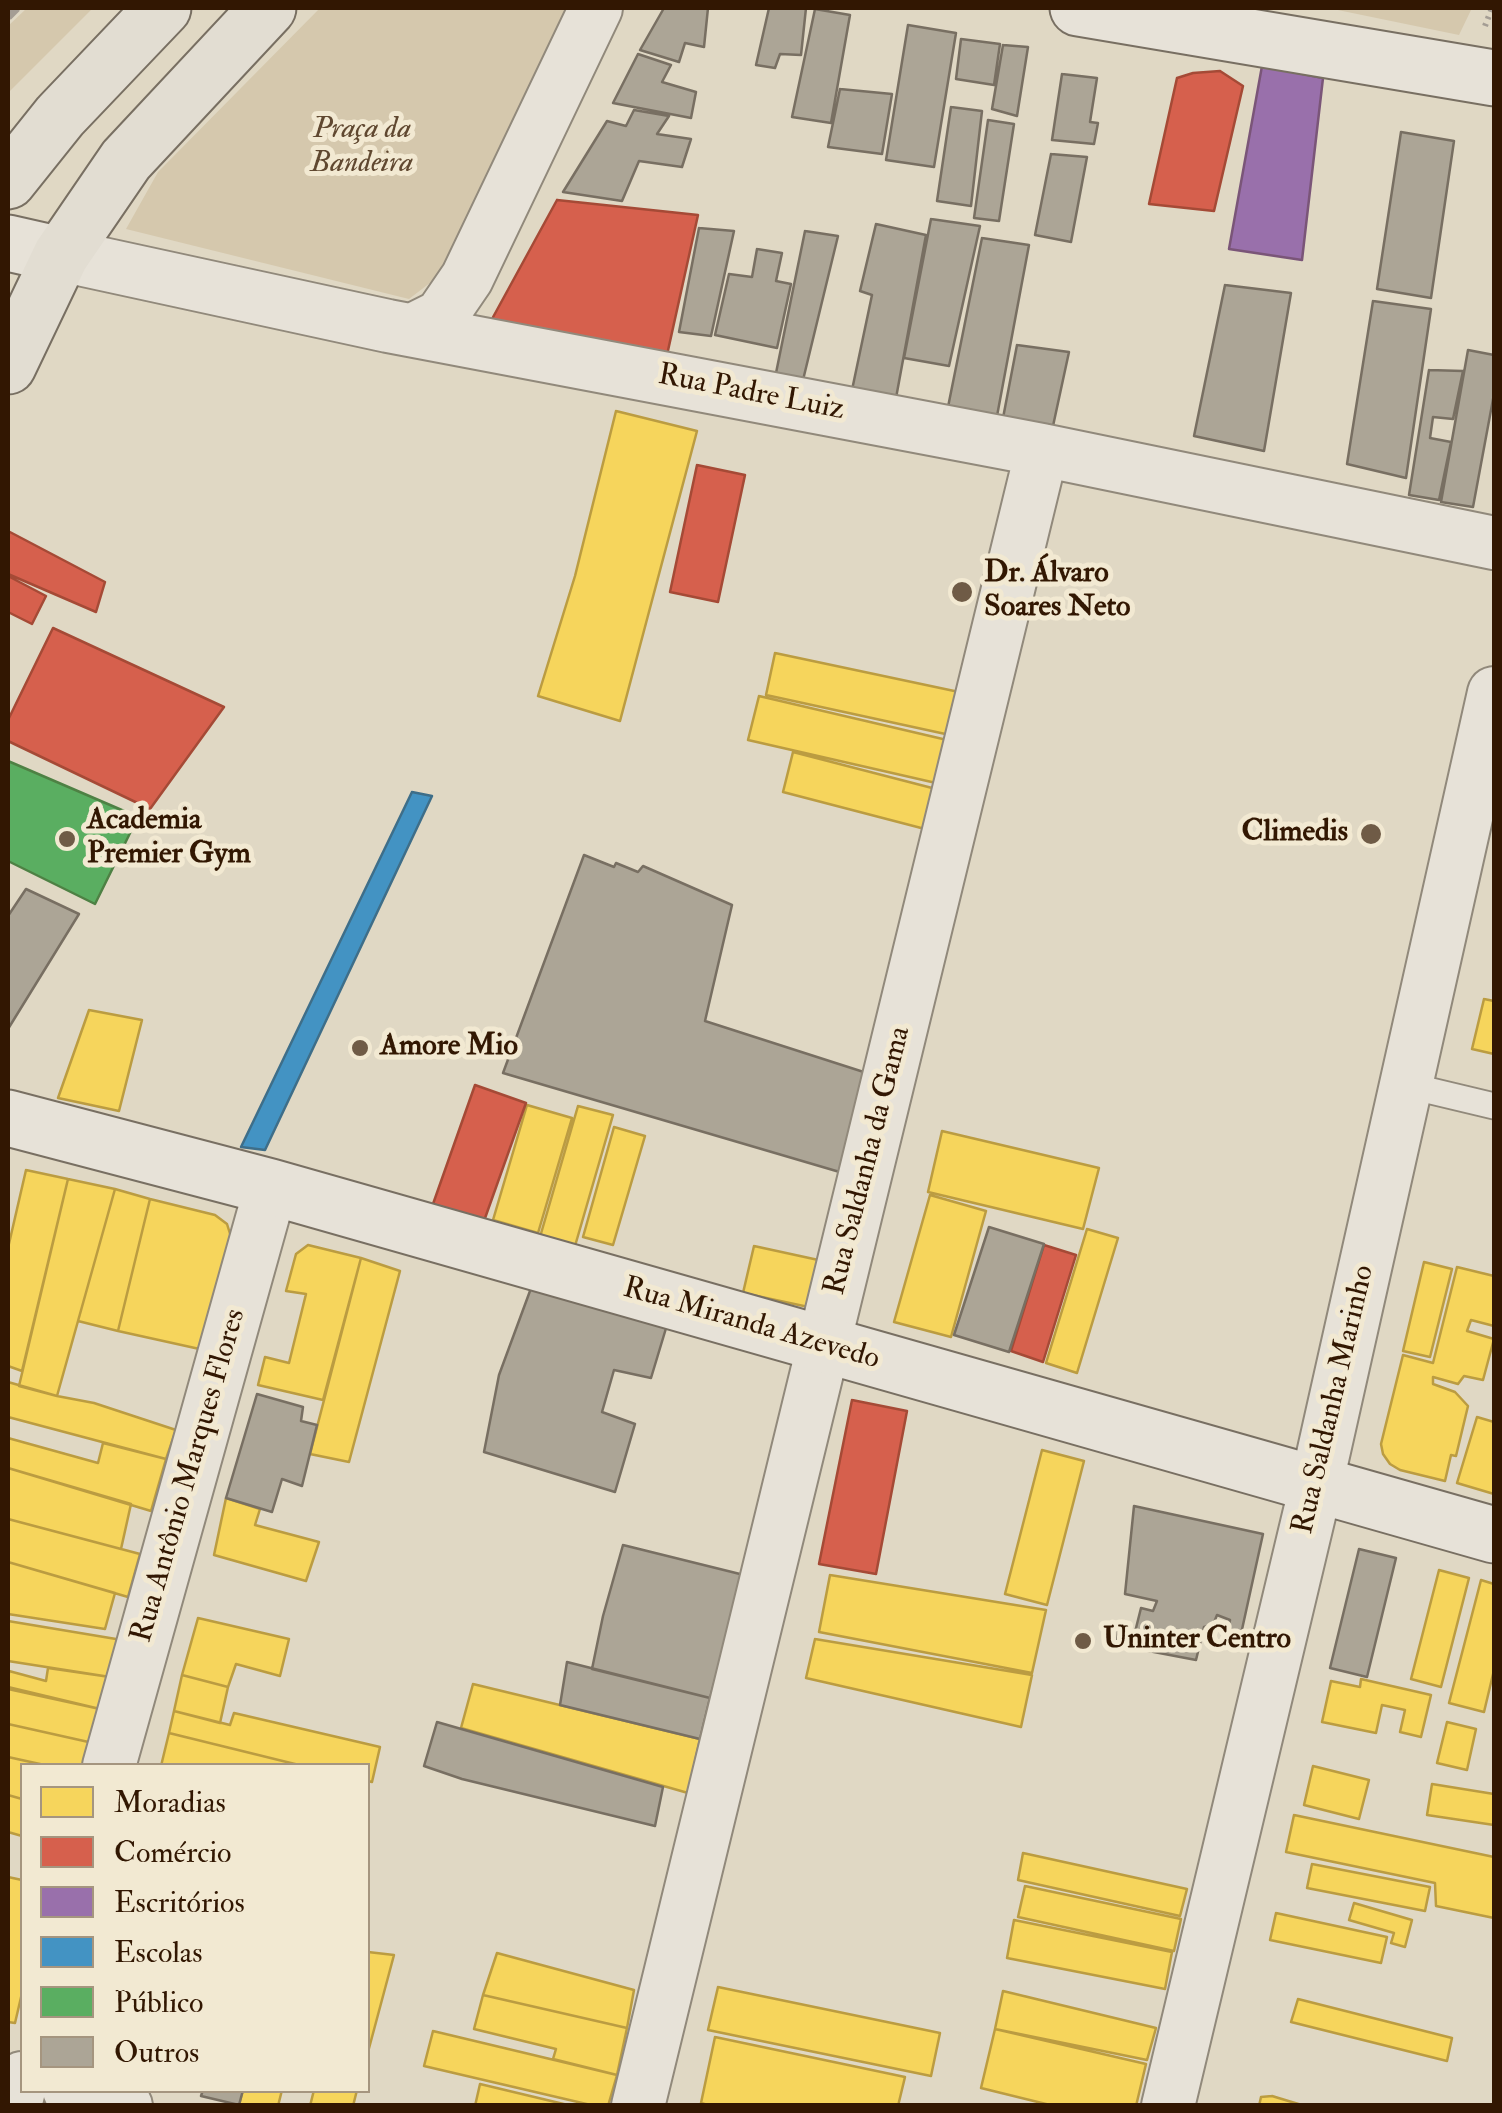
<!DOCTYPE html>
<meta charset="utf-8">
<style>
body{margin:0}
#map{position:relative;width:1502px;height:2113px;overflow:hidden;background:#e0d8c4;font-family:"IM FELL Double Pica",serif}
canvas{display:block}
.frame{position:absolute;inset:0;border:10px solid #321702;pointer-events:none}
.legend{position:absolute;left:20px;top:1763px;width:350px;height:330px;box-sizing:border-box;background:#f2e9d2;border:2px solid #a5957f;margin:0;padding:12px 18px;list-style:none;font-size:30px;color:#321702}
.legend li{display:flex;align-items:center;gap:20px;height:50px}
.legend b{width:50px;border:2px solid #a5957f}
</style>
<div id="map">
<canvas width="1502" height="2113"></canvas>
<div class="frame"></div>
<ul class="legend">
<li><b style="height:28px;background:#f6d55c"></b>Moradias</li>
<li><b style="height:28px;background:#d6604d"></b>Comércio</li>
<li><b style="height:28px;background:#9970ab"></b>Escritórios</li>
<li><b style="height:28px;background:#4393c3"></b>Escolas</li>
<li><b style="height:28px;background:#5aae61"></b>Público</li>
<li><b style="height:28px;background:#aca596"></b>Outros</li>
</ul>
</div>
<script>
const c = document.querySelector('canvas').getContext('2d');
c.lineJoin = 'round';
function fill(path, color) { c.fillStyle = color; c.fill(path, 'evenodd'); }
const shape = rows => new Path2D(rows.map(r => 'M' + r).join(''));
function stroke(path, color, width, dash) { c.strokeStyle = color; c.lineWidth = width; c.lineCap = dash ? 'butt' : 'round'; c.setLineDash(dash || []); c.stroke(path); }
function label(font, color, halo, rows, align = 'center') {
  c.font = font + ' "IM FELL Double Pica",serif'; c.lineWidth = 10; c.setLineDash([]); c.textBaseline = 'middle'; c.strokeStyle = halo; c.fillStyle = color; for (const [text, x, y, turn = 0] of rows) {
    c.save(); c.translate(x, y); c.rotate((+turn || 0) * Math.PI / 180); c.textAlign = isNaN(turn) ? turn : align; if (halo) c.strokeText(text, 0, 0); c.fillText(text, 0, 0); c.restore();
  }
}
fill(shape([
 [27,8,93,8,8,93,8,26],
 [320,8,566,8,448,269,409,299,126,229,158,172],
 [1328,8,1472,8,1459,35]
]), '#d5c8ad');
const homes = shape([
 [616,411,697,431,620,721,538,696,575,576,616,411],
 [775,653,959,692,950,735,766,695,775,653],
 [759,696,947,740,936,783,748,740,759,696],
 [793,752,936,789,925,829,783,792,793,752],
 [1484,999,1494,1001,1494,1054,1472,1049,1484,999],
 [89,1010,142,1020,119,1111,58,1098,89,1010],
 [527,1105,572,1118,538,1233,493,1220,527,1105],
 [578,1106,613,1115,575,1246,540,1237,578,1106],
 [614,1127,645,1136,613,1245,583,1237,614,1127],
 [942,1131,1099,1168,1083,1229,928,1192,942,1131],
 [26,1170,68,1179,22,1371,8,1366,8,1248,26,1170],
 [68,1179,115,1189,57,1396,19,1386,68,1179],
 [115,1189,150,1199,118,1331,78,1321,115,1189],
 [930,1195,986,1211,951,1337,894,1322,930,1195],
 [150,1199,215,1215,227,1224,232,1240,204,1350,118,1331,150,1199],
 [1087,1229,1118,1238,1077,1373,1046,1363,1087,1229],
 [308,1245,361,1258,323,1400,258,1385,265,1357,289,1363,306,1294,286,1291,296,1254,308,1245],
 [754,1246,823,1261,813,1308,743,1293,754,1246],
 [361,1258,400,1271,349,1462,310,1454,361,1258],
 [1424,1262,1452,1269,1430,1357,1403,1351,1424,1262],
 [1457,1267,1494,1276,1494,1326,1471,1320,1467,1331,1494,1339,1483,1380,1464,1376,1458,1384,1433,1377,1433,1384,1455,1392,1468,1406,1456,1456,1451,1455,1445,1481,1400,1470,1390,1464,1383,1454,1381,1444,1403,1355,1433,1363,1457,1267],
 [8,1382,57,1396,94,1403,176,1430,166,1459,8,1417,8,1382],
 [1477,1417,1494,1422,1494,1494,1457,1483,1477,1417],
 [8,1438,98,1463,103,1443,166,1459,151,1511,8,1468,8,1438],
 [1042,1450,1084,1461,1047,1605,1005,1594,1042,1450],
 [8,1468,131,1504,121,1549,8,1519,8,1468],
 [226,1498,260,1509,255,1525,319,1542,306,1581,214,1555,226,1498],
 [8,1519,140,1554,128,1597,8,1562,8,1519],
 [8,1562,115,1593,105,1629,8,1614,8,1562],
 [1439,1570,1469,1578,1441,1687,1411,1679,1439,1570],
 [830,1575,1046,1610,1032,1673,819,1632,830,1575],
 [1481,1580,1494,1584,1494,1670,1484,1712,1449,1703,1481,1580],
 [198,1618,289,1639,280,1676,236,1664,228,1687,182,1675,198,1618],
 [8,1621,122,1640,110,1677,8,1661,8,1621],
 [815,1639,1032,1675,1021,1727,806,1678,815,1639],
 [48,1668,110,1677,100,1709,8,1687,9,1671,46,1681,48,1668],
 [182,1675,228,1687,220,1723,174,1711,182,1675],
 [1361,1679,1431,1695,1421,1737,1400,1732,1405,1710,1382,1705,1376,1733,1322,1722,1331,1681,1360,1687,1361,1679],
 [473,1684,700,1739,688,1793,461,1728,473,1684],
 [8,1689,100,1709,93,1743,8,1724,8,1689],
 [174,1711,230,1725,234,1713,380,1747,372,1782,368,1781,368,1766,303,1766,169,1733,174,1711],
 [1447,1722,1476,1729,1467,1770,1437,1763,1447,1722],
 [8,1724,93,1743,87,1766,49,1766,8,1757,8,1724],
 [169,1733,303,1766,161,1766,169,1733],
 [8,1757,49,1766,22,1766,22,1799,8,1795,8,1757],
 [1313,1766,1369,1780,1359,1819,1304,1805,1313,1766],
 [1432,1784,1494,1794,1494,1825,1427,1815,1432,1784],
 [8,1795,22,1799,22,1836,8,1832,8,1795],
 [1294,1815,1494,1857,1494,1918,1436,1906,1435,1883,1286,1852,1294,1815],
 [1023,1853,1187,1889,1180,1916,1018,1880,1023,1853],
 [1312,1864,1430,1887,1425,1911,1307,1888,1312,1864],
 [8,1877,22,1880,22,1993,15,2023,8,2022,8,1877],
 [1025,1886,1181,1919,1174,1951,1018,1917,1025,1886],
 [1354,1903,1412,1920,1405,1947,1391,1943,1394,1933,1349,1920,1354,1903],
 [1276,1913,1387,1937,1381,1963,1270,1940,1276,1913],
 [1014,1920,1172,1952,1165,1989,1007,1958,1014,1920],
 [368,1952,394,1955,368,2052,368,1952],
 [497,1953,634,1990,627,2028,483,1995,497,1953],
 [718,1987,940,2033,931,2076,708,2030,718,1987],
 [1003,1991,1156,2028,1147,2060,995,2029,1003,1991],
 [483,1995,627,2028,617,2075,553,2059,556,2049,474,2029,483,1995],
 [1298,1999,1452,2038,1447,2061,1291,2022,1298,1999],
 [995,2029,1146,2064,1136,2106,1054,2106,981,2088,995,2029],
 [433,2031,617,2075,608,2106,595,2106,424,2066,433,2031],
 [715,2037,905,2077,898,2106,711,2106,701,2103,715,2037],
 [480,2084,572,2106,475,2106,480,2084],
 [243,2090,282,2090,278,2106,243,2106,239,2105,243,2090],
 [314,2090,357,2090,353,2106,310,2106,314,2090],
 [1272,2096,1305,2106,1259,2106,1261,2097,1272,2096]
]);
fill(homes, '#f6d55c');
stroke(homes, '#bb9c41', 2.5);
const shops = shape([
 [1220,71,1243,86,1214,211,1149,204,1177,78,1193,73,1220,71],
 [557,200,698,215,667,355,492,319,557,200],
 [697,465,745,475,718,602,670,592,697,465],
 [8,531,105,582,96,612,8,574,8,531],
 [8,576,46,596,32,624,8,612,8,576],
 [53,628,224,707,150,809,8,741,8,720,53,628],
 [475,1085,526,1103,484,1221,433,1204,475,1085],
 [1044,1245,1076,1255,1043,1362,1011,1351,1044,1245],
 [852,1400,907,1411,876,1574,819,1564,852,1400]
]);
fill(shops, '#d6604d');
stroke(shops, '#a54a36', 2.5);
const offices = shape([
 [1262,66,1323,78,1302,260,1229,249,1262,66]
]);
fill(offices, '#9970ab');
stroke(offices, '#7a5578', 2.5);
const schools = shape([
 [412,792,432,796,265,1150,241,1147,412,792]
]);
fill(schools, '#4393c3');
stroke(schools, '#3e6e89', 2.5);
const public = shape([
 [8,761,138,817,95,904,8,861,8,761]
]);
fill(public, '#5aae61');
stroke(public, '#4e8144', 2.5);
const building = shape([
 [664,8,708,8,704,47,685,43,679,62,640,50,664,8],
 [769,8,806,8,801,55,780,54,775,68,756,65,769,8],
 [815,9,850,15,831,123,792,117,815,9],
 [908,25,956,33,934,167,886,160,908,25],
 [961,39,1000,44,994,85,956,79,961,39],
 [1003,45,1028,47,1017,116,992,109,1003,45],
 [638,54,671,65,662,82,696,92,691,118,613,103,638,54],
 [1062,74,1097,78,1090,122,1098,123,1094,144,1052,140,1062,74],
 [840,89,892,94,882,154,828,147,840,89],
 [951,107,982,111,971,206,937,201,951,107],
 [634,110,669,116,657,134,691,139,682,167,639,161,622,201,563,192,607,121,626,126,634,110],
 [988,120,1014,124,999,221,974,218,988,120],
 [1401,132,1454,141,1431,298,1377,289,1401,132],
 [1051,154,1087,157,1071,242,1035,235,1051,154],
 [931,219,980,226,949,366,904,358,931,219],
 [876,224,926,235,896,398,852,390,872,295,860,291,876,224],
 [699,228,734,231,711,336,679,332,699,228],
 [805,231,838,236,803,380,776,373,805,231],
 [982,238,1029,245,997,416,948,407,982,238],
 [757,249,782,253,776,281,791,284,777,348,715,335,729,274,752,277,757,249],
 [1225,285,1291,293,1264,451,1194,436,1225,285],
 [1373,301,1431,309,1406,478,1347,464,1373,301],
 [1017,345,1069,352,1053,426,1003,418,1017,345],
 [1468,350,1494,355,1494,394,1473,507,1441,502,1468,350],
 [1429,370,1463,371,1453,419,1433,417,1430,438,1451,442,1439,500,1409,495,1429,370],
 [584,855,614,867,616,863,638,872,643,866,732,905,705,1021,873,1075,843,1173,503,1073,584,855],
 [26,889,79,914,8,1029,8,916,26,889],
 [989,1227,1044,1244,1009,1352,954,1335,989,1227],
 [537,1272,670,1315,651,1378,614,1370,602,1412,635,1424,615,1492,484,1452,499,1375,537,1272],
 [257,1394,303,1407,301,1421,317,1425,302,1486,282,1479,272,1512,226,1498,257,1394],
 [1134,1506,1263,1534,1241,1634,1228,1630,1230,1620,1217,1615,1213,1625,1204,1627,1196,1660,1117,1645,1118,1631,1134,1636,1141,1608,1153,1611,1157,1601,1125,1594,1134,1506],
 [623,1545,744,1575,710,1698,592,1669,603,1616,623,1545],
 [1359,1549,1396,1558,1367,1677,1330,1668,1359,1549],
 [567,1662,710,1698,700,1739,560,1705,567,1662],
 [437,1722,663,1787,655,1826,462,1779,424,1766,437,1722],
 [203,2090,243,2090,239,2105,201,2096,203,2090]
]);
fill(building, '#aca596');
stroke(building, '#786f62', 2.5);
const lane = shape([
 [1406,1085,1494,1106]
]);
const street = shape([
 [61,255,388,326,1042,450,1494,543],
 [413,330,441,316,467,278,596,8],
 [109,1766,271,1187],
 [69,2090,126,2106],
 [15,2106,22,2078],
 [638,2106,1042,450],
 [1168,2106,1316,1486,1494,693]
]);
const secondary = shape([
 [1078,8,1494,78],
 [8,243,61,255],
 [8,1118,271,1187,1494,1535]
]);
const primary = shape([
 [8,181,60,116,163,8],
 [8,366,61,255,126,160,268,8]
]);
stroke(lane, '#91897b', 29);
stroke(street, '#91897b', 56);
stroke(secondary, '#786f62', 59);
stroke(primary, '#786f62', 59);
stroke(shape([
 [1485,26,1492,8]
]), '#a49d94', 6, [2.5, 5]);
stroke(lane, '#e7e2d8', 25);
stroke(street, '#e7e2d8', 52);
stroke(secondary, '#e7e2d8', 55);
stroke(primary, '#e2ddd2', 55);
stroke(shape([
 [8,17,17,8]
]), '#a49d94', 8, [18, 18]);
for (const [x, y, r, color] of [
 [962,592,12,"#6f5b46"],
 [1371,834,12,"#6f5b46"],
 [67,839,10,"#6f5b46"],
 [360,1048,10,"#6f5b46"],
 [1083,1641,10,"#6f5b46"]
]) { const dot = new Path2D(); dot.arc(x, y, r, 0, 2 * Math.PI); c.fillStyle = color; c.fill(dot); stroke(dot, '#f2e9d2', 4); }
label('italic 30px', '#604830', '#f2e9d2', [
 ["Praça da",362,131],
 ["Bandeira",362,165]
]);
label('30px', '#321702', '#f2e9d2', [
 ["Rua Padre Luiz",751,394,11],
 ["Rua Saldanha da Gama",869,1161,-76],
 ["Rua Miranda Azevedo",751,1325,16],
 ["Rua Saldanha Marinho",1335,1400,-77],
 ["Rua Antônio Marques Flores",190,1476,-74]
]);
label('bold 30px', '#321702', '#f2e9d2', [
 ["Dr. Álvaro",984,575],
 ["Soares Neto",984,609],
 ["Academia",87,822],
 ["Premier Gym",87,856],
 ["Climedis",1348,834,"right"],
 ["Amore Mio",380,1048],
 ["Uninter Centro",1103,1641]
], 'left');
</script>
